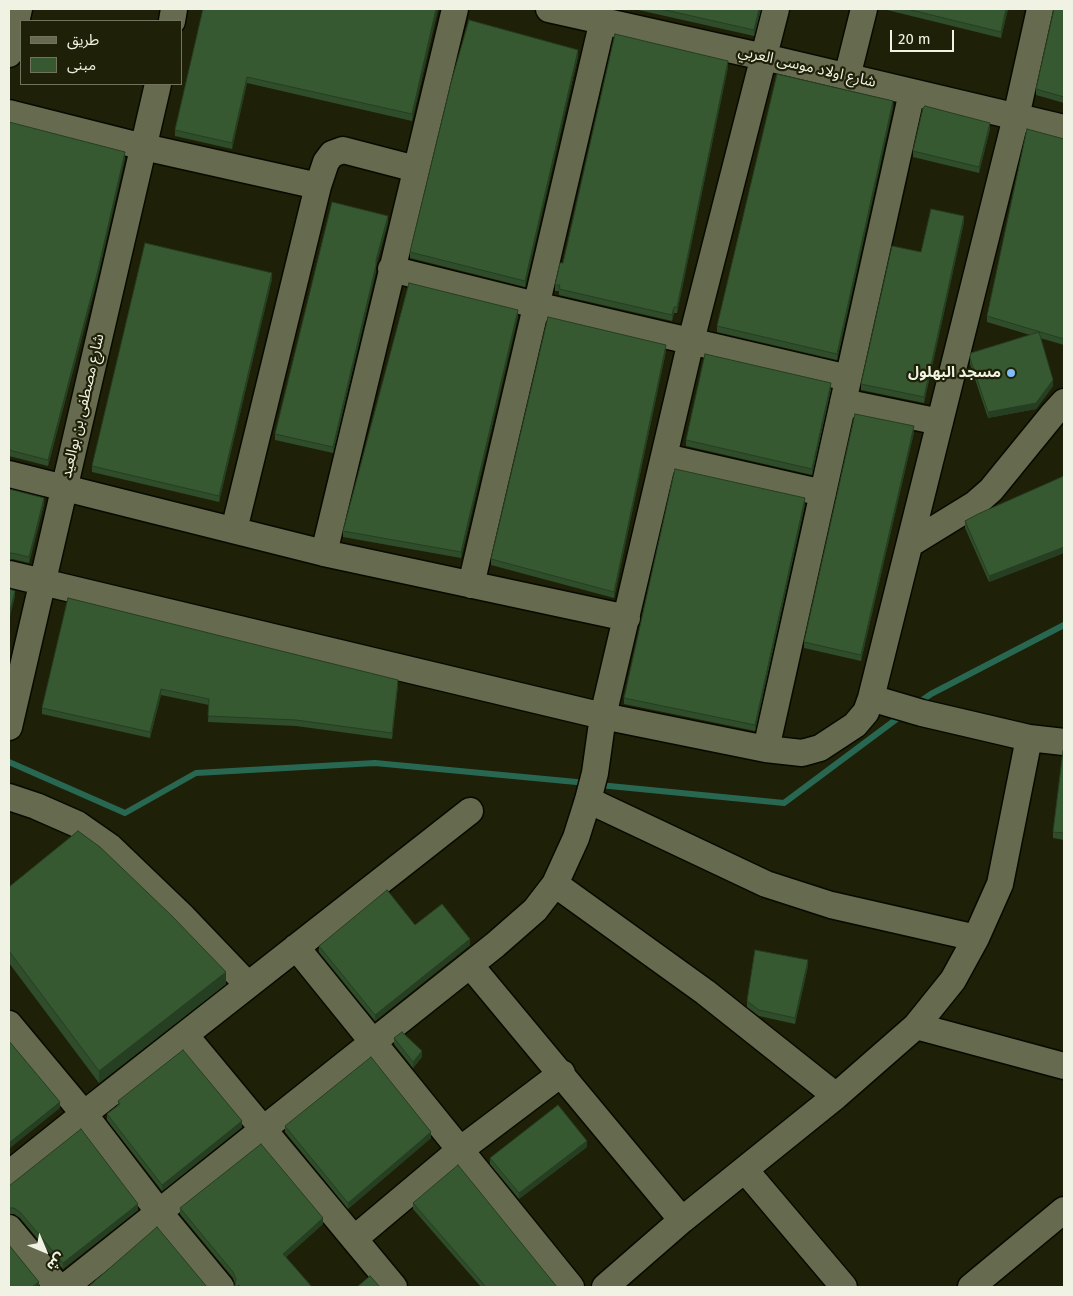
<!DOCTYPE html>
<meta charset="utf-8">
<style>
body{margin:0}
#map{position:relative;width:1073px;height:1296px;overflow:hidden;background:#1e2007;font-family:"Fira Sans","Noto Sans Arabic",sans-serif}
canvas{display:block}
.frame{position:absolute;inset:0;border:10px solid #f0f3e3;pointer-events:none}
.legend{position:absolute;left:20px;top:20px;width:162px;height:65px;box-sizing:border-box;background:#1e2007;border:1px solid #72745f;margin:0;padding:6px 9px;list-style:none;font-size:15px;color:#f0f3e3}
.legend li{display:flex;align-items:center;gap:10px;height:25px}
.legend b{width:25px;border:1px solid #72745f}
.north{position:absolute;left:20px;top:1226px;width:50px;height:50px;-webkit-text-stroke:4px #1e2007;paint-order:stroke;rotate:135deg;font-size:14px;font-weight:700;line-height:20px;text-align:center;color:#f0f3e3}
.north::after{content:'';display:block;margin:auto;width:18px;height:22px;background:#f0f3e3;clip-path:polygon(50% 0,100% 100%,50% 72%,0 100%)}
.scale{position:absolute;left:890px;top:30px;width:64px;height:22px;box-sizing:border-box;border:2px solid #f0f3e3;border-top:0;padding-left:6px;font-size:15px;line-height:18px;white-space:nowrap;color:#f0f3e3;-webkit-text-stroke:4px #1e2007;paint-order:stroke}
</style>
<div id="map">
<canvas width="1073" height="1296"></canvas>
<div class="frame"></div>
<ul class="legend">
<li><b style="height:6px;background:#666a4e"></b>طريق</li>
<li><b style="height:14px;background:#375931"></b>مبنى</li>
</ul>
<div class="north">ش</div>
<div class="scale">20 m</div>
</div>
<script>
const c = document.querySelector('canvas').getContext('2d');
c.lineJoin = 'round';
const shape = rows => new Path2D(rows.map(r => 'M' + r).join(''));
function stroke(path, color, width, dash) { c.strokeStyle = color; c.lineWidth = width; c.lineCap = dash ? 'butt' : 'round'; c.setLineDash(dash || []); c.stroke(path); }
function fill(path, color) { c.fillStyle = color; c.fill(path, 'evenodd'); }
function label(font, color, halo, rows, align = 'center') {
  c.font = font + ' "Fira Sans","Noto Sans Arabic",sans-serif'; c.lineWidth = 4.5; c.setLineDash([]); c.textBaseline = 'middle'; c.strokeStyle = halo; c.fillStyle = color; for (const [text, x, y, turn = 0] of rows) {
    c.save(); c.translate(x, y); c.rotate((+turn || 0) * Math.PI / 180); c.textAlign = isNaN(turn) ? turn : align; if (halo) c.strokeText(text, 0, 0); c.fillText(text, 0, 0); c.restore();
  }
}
stroke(shape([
 [918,703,931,694,1064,625],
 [9,762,125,813,196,773,375,763,587,783],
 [599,785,784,803,902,715]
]), '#286852', 6);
const minor = shape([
 [549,9,764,57,1064,128],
 [172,21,174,9],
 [9,54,19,9],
 [847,77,864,9],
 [9,113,144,147,318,186],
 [391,269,536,305,848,378],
 [843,402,940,422],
 [665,457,823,493],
 [9,474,324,553,627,618],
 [234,530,318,186,326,162,332,154,343,150,416,169],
 [910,544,975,504,991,490,1053,414,1064,402],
 [324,553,455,9],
 [9,574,603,716,766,749,802,753,820,748,855,725,866,712,871,698,1016,117,1040,9],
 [471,585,603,20],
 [871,698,922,713,965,723,1029,738,1064,742],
 [9,727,158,84],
 [766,749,912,92],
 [9,797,36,806,77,824,110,847,183,917,248,985],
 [588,800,766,884,831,905,976,938],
 [555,884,705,992,836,1096],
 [296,947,571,1287],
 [470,965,682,1220],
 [9,1024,84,1114,159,1212,221,1287],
 [916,1026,1064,1066],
 [185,1035,394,1287],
 [745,1170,844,1287],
 [9,1174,84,1114,470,811],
 [9,1228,58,1287],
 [354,1239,460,1150,562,1073],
 [65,1287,495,945,535,910,555,884,576,838,588,800,595,773,603,716,691,341,776,9],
 [605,1287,682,1220,836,1096,916,1026,953,980,976,938,1000,884,1029,738],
 [971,1287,1064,1210]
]);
stroke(minor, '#080a00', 29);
stroke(minor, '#666a4e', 26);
fill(shape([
 [203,9,438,9,412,121,247,83,232,149,175,136,175,130],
 [634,9,761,9,754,36],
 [883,9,1008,9,1001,38],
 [1064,9,1064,103,1036,95,1036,89],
 [578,56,525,287,410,258,410,252],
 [728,67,677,313,674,313,672,321,559,295,559,291,555,291,555,285,563,263],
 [893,107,837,360,717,332,717,326],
 [9,122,125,158,97,280,48,466,9,456],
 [990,129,979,173,913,157,913,151],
 [1064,139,1064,345,1040,338,1053,386,1036,409,988,418,970,364,970,358,1030,335,987,322,987,316],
 [388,222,376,266,376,271,333,453,275,440,275,434],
 [964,222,924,403,861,390,861,384,921,252],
 [272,279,219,502,92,472,92,466],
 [518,316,461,558,343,537,343,531],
 [666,351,614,598,491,565,491,559],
 [831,389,812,475,686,446,686,440],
 [914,432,861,661,804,648,804,642],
 [1064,476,1064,553,989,582,965,528,965,521],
 [9,489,44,504,29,563,12,559,9,560],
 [805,504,755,731,624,704,624,698],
 [68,598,398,686,392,739,296,726,208,722,209,705,161,695,150,738,42,714,42,708],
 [1064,751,1064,840,1053,838,1053,832],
 [9,887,226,984,99,1083,9,963],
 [415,925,470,945,375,1021,319,952,319,946],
 [808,966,795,1024,759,1016,747,1007,747,1001],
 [394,1038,422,1057,413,1068,394,1044],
 [118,1101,242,1127,162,1191,107,1120,107,1114,118,1105],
 [285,1126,431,1138,348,1209,285,1132],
 [587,1147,519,1199,490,1164,490,1158],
 [9,1186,138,1210,63,1269,20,1218,14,1214,9,1214],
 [413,1203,557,1287,481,1287,413,1209],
 [180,1208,323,1224,286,1257,312,1287,234,1287,235,1284,233,1278,180,1214]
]), '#2f4d2a');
fill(shape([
 [436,9,438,9,412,121,412,114],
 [759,9,761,9,754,36,754,30],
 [1006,9,1008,9,1001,38,1001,32],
 [578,50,578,56,525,287,525,281],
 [728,61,728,67,677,313,677,307],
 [247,77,247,83,232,149,232,143],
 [893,101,893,107,837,360,837,354],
 [990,123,990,129,979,173,979,167],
 [125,152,125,158,97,280,48,466,48,460],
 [388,216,388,222,376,266,376,271,333,453,333,447,376,260],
 [964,216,964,222,924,403,924,397],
 [272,273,272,279,219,502,219,496],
 [674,307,674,313,672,321,672,315],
 [518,310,518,316,461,558,461,552],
 [666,345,666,351,614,598,614,592],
 [1053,380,1053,386,1036,409,988,418,988,412],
 [831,383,831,389,812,475,812,469],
 [914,426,914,432,861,661,861,655],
 [44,498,44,504,29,563,29,557],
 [805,498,805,504,755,731,755,725],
 [1064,547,1064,553,989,582,989,576],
 [15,591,15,597,9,621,9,615],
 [398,680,398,686,392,739,392,733],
 [161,689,161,695,150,738,150,732],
 [470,939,470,945,375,1021,375,1015],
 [808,960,808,966,795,1024,795,1018],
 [226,972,226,984,99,1083,99,1071],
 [422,1051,422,1057,413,1068,413,1062],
 [60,1102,60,1108,9,1149,9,1143],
 [242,1121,242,1127,162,1191,162,1185],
 [431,1132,431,1138,348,1209,348,1203],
 [587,1141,587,1147,519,1199,519,1193],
 [138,1204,138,1210,63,1269,63,1263],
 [323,1218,323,1224,283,1260,283,1254],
 [39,1282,39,1287,32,1287]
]), '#263e22');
const building = shape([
 [203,9,436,9,412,114,247,77,232,143,175,130,203,9],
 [661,9,759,9,754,30,661,9],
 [907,9,1006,9,1001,32,907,9],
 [1054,9,1064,9,1064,97,1036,89,1054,9],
 [469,20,578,50,525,281,410,252,452,79,469,20],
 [615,34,728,61,677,307,674,307,672,315,559,289,560,285,555,285,560,263,563,263,615,34],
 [777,74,893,101,837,354,717,326,777,74],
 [925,106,990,123,979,167,913,151,923,108,925,106],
 [9,122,125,152,97,274,48,460,9,450,9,122],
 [1027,129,1064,139,1064,339,987,316,1027,129],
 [332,202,388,216,376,260,376,265,333,447,275,434,332,202],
 [931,209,964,216,924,397,861,384,892,246,921,252,931,209],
 [145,243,272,273,219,496,92,466,145,243],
 [409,283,518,310,461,552,343,531,409,283],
 [548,317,666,345,614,592,491,559,548,317],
 [1039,332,1053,380,1036,403,988,412,970,358,971,353,1039,332],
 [705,354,831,383,812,469,686,440,705,354],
 [855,414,914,426,861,655,804,642,855,414],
 [675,469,805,498,755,725,624,698,675,469],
 [1064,476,1064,547,989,576,965,521,978,514,1064,476],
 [9,489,44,498,29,557,12,553,9,554,9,489],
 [9,589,15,591,9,615,9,589],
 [68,598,398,680,392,733,296,720,208,716,209,699,161,689,150,732,42,708,68,598],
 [1063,751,1064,751,1064,833,1053,832,1063,751],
 [78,831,100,847,172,916,226,972,99,1071,9,951,9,887,78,831],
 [387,890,415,925,442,904,470,939,375,1015,319,946,387,890],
 [755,950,808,960,795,1018,759,1010,747,1001,755,950],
 [402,1032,422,1051,413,1062,394,1038,402,1032],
 [9,1041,60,1102,9,1143,9,1041],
 [183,1050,242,1121,162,1185,107,1114,120,1104,118,1101,183,1050],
 [371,1057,431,1132,348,1203,285,1126,371,1057],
 [558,1105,587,1141,519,1193,490,1158,558,1105],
 [81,1129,138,1204,63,1263,20,1212,14,1208,9,1208,9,1186,81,1129],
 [261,1144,323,1218,283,1254,312,1287,240,1287,239,1285,236,1287,234,1287,235,1286,236,1279,233,1272,180,1208,261,1144],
 [458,1165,557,1287,486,1287,413,1203,458,1165],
 [157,1227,207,1287,88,1287,157,1227],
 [9,1245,39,1282,32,1287,9,1287,9,1245],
 [370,1276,380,1287,357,1287,370,1276]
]);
fill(building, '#375931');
stroke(building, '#263e22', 1);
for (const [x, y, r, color] of [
 [1011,373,5,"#7ebdf9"]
]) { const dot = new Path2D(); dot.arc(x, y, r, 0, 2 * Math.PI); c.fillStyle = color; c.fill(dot); stroke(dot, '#1e2007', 2); }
label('15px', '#f0f3e3', '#1e2007', [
 ["شارع اولاد موسى العربي",807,67,13],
 ["شارع مصطفى بن بوالعيد",83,406,-77]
]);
label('bold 15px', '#f0f3e3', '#1e2007', [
 ["مسجد البهلول",1001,373]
], 'right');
</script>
